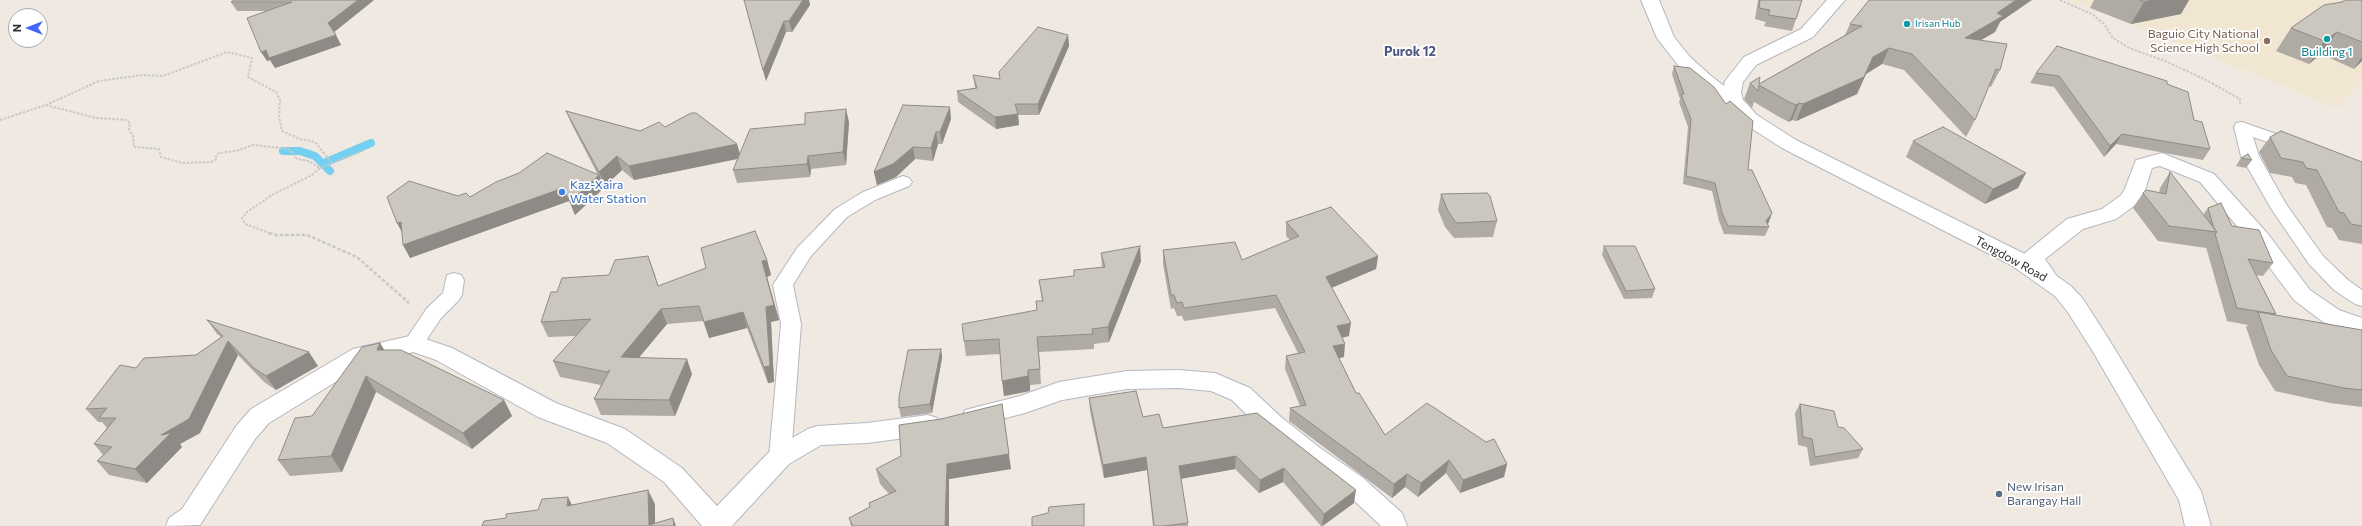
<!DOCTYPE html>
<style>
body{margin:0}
#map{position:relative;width:2362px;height:526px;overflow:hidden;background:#efe9e1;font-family:Commissioner,sans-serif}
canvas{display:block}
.north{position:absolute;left:8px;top:8px;width:40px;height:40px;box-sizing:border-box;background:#fff;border:1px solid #ababab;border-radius:50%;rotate:270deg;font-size:11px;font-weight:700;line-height:16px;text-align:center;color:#2e2e2e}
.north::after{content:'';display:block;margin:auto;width:14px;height:18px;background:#4264fb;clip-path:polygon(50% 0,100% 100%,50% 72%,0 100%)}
</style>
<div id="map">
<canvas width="2362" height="526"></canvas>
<div class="north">N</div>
</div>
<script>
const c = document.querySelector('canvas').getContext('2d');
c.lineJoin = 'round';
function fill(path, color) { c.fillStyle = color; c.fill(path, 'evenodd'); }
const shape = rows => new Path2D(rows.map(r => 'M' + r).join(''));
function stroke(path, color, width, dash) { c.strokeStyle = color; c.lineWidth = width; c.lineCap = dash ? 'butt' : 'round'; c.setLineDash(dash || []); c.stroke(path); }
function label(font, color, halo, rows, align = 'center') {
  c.font = font + ' Commissioner,sans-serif'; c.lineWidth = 3.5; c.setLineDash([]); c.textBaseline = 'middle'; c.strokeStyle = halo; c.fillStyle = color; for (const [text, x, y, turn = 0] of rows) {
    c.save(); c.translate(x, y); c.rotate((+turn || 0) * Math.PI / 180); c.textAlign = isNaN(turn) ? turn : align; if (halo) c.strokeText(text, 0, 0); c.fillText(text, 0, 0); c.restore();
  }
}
fill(shape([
 [2070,0,2362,0,2362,82,2338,108]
]), '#f0e6d1');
stroke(shape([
 [283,151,300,151,315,156,330,171],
 [324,163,371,143]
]), '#75cff0', 8);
const service = shape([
 [2242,122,2299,142,2302,146,2299,150,2293,151,2253,137,2259,156,2286,204,2323,256,2348,280,2362,290,2362,306,2355,304,2334,290,2309,264,2272,210,2241,156,2234,127,2236,123,2242,122],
 [903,176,909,178,912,182,909,186,875,200,847,217,811,256,793,285,801,324,791,457,788,463,780,466,772,463,769,457,781,324,773,285,797,248,835,209,863,192,903,176],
 [454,273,461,275,464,280,462,295,459,300,441,318,421,348,414,350,407,348,404,343,407,338,427,308,443,293,447,275,454,273]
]);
const minor = shape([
 [1641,0,1659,0,1674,37,1690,57,1710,75,1748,105,1751,109,1748,113,1741,115,1734,113,1678,65,1657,38,1641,0],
 [2162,153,2214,174,2268,234,2310,290,2339,310,2362,318,2362,335,2323,322,2294,300,2252,244,2200,182,2160,166,2152,168,2144,193,2134,206,2116,219,2083,229,2045,259,2058,278,2055,283,2047,286,2039,283,2022,258,2025,253,2067,219,2102,209,2120,196,2124,191,2136,160,2162,153],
 [414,335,452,348,556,403,625,429,682,468,717,506,771,450,808,429,817,426,867,423,928,415,937,418,941,425,937,432,928,435,867,443,821,445,789,464,732,526,702,526,664,482,607,443,538,417,436,360,413,352,368,362,269,423,255,439,200,525,166,526,169,518,182,509,237,425,251,409,353,349,414,335],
 [1179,370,1215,373,1250,388,1281,417,1320,448,1362,477,1402,513,1407,526,1381,526,1344,491,1302,462,1263,431,1232,400,1211,391,1179,388,1127,389,1062,400,1025,413,974,426,965,424,962,417,965,410,1020,396,1059,382,1127,371,1179,370]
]);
const tertiary = shape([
 [1827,0,1845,0,1813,37,1756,65,1743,82,1741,92,1743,100,1757,115,1796,140,2027,255,2071,286,2083,299,2108,338,2201,491,2211,526,2185,526,2179,500,2092,350,2067,311,2055,296,2011,265,1782,148,1743,123,1727,105,1723,92,1725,81,1744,57,1801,29,1827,0]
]);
stroke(service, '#b4b7c1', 2);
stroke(minor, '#b4b7c1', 2);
stroke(tertiary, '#b4b7c1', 2);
stroke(shape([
 [2060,0,2092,14,2104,24,2113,38,2129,48,2165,61,2206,80,2240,99,2240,104],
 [46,105,96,118,126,120,130,123,129,129,133,136,134,147,159,149,161,157,182,163,211,162,217,159,216,156,219,153,236,151,253,145,289,149,297,159,309,161,320,168,312,175,272,195,247,212,242,218,245,224,272,234],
 [0,120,46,105,99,81,143,75,163,76,227,52,252,58,248,77,276,92,280,100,279,116,282,131,300,139,315,142,331,162],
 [320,168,363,151]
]), '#c9c9c9', 2, [2.5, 1.5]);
stroke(shape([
 [269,233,276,235,307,235,357,257,409,303]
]), '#c9c9c9', 2.5, [3.5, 2]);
fill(service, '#fff');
fill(minor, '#fff');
fill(tertiary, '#fff');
fill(shape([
 [374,0,334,32,341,45,275,68,270,60,267,61,265,11,237,11,231,2],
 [744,0,809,0,810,5,792,32,786,32,766,81],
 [1758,0,1802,0,1796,19,1792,31,1764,26,1766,22,1755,19],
 [2094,0,2189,0,2181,14,2131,24,2090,8],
 [2362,0,2362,61,2354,69,2321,54,2309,64,2276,51,2291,28,2342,2],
 [2000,22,1995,32,1981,40,2000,70,1991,87,1989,86,1975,120,1966,137,1904,70,1882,64,1866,74,1857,94,1796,121,1792,120,1789,122,1781,118,1754,102,1752,108,1744,99,1750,83,1759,84,1845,35,1850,24],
 [1068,35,1069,46,1039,115,1018,115,1019,125,996,129,958,102,957,91,975,88,973,75,1000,79,999,72],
 [1674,66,1748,170,1769,222,1767,224,1769,227,1765,236,1724,234,1719,221,1712,191,1683,184,1688,127,1679,102,1680,99,1672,74],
 [2036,73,2167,84,2194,120,2210,149,2203,160,2116,144,2104,157,2054,87,2030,83],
 [566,111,640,131,665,127,737,144,740,154,849,122,846,165,811,169,810,177,737,183,733,170,738,159,634,180,622,170,605,186,601,179,604,188,575,215,569,201,410,258,402,232,397,223,458,196,470,197,598,175,572,125],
 [951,119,942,144,938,144,933,161,915,159,896,177,877,185,874,172],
 [2270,137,2362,162,2362,244,2339,240,2332,228,2327,227,2306,185,2295,183,2292,177,2270,173,2259,152],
 [1913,141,2018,188,1985,204,1906,157],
 [2241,158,2252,160,2246,168,2236,166],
 [2170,172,2203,215,2208,208,2232,226,2273,263,2263,276,2256,275,2276,314,2275,315,2362,330,2362,407,2330,403,2275,391,2259,365,2246,327,2248,325,2227,321,2206,247,2206,248,2158,241,2133,208,2143,193,2159,193,2160,188],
 [1441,194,1497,221,1493,237,1454,238,1445,227,1438,210],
 [1286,222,1378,256,1376,269,1331,288,1349,336,1342,338,1344,357,1339,358,1356,393,1385,435,1507,464,1504,477,1460,493,1446,473,1418,497,1405,487,1392,498,1289,421,1290,408,1300,406,1285,369,1286,356,1298,353,1275,308,1184,321,1182,316,1177,316,1174,308,1171,309,1163,264,1163,250,1242,260,1290,240,1286,236],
 [1604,246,1655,289,1652,298,1624,299,1602,255],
 [1101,253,1141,261,1109,342,1094,344,1094,349,1039,352,1041,384,1030,385,1030,391,1004,396,1000,354,966,356,964,341,1037,311,1036,301,1042,301,1039,280,1074,276,1102,268],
 [767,260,771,275,767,277,779,320,771,322,774,382,768,383,747,328,709,338,703,321,667,324,639,357,692,374,675,416,601,415,594,399,601,385,560,377,553,361,576,336,548,337,541,322,557,292,609,275,654,272,658,286],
 [207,320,318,366,276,390,264,382,238,355,200,433,180,444,182,447,147,483,109,475,97,461,103,455,94,444,107,428,102,422,98,422,86,409,136,368,196,355,221,337,217,334],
 [380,343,384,350,504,400,512,416,472,449,376,392,342,472,290,476,278,460,312,416],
 [941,349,942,358,932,413,901,417,899,408],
 [1089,398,1143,417,1163,428,1257,413,1354,503,1323,526,1321,526,1283,482,1259,493,1235,469,1181,479,1188,526,1153,526,1147,470,1104,478,1090,411],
 [1800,404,1838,427,1863,449,1858,458,1810,466,1807,447,1798,445,1795,413],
 [876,469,1011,469,949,479,949,526,851,526,849,518,870,507,869,503,889,494,880,484]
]), '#afaba4');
fill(shape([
 [358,0,374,0,333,33,328,23],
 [803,0,809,0,810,5,792,32,789,21],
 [2016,0,2032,0,2000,22,1995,32,1957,54,1965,38,1997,13],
 [2153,0,2189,0,2181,14,2131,24,2144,2],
 [784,21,786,32,766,81,763,70],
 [2337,32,2321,54,2309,64,2324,41],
 [336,35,341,45,275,68,270,60,267,61,261,52],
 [1068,35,1069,46,1039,115,1038,104],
 [1889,48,1882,64,1866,74,1857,94,1796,121,1803,104,1873,57],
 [2362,57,2362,61,2354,69],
 [1799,103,1792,120,1789,122,1796,105],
 [950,107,951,119,942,144,940,132],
 [846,109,849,122,846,165,843,152],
 [1018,114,1019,125,996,129,995,117],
 [936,132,938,144,933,161,931,148],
 [2122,134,2116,144,2104,157,2110,146],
 [737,144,741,158,634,180,629,166],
 [913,147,915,159,896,177,877,185,874,172],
 [617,156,622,170,605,186,599,172],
 [808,156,811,169,810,177,807,164],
 [2026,173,2018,188,1985,204,1993,189],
 [599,175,604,188,575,215,570,202],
 [563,188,569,201,410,258,403,245],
 [1772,213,1769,222,1765,227,1766,221],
 [401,222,404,236,397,223],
 [1140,246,1141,261,1109,342,1108,327],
 [648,256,654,272,663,302,658,286],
 [1378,256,1376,269,1324,291,1326,277],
 [767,260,771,275,767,277,779,320,771,322,774,382,768,383,764,367,762,261],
 [661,309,667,324,627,372,621,357],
 [743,312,747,328,709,338,704,322],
 [1351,323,1349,336,1336,339,1337,326],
 [228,341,238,355,200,433,180,444,182,447,147,483,135,469],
 [380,343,390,359,377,350],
 [1345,344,1344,357,1331,360,1333,346],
 [941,349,942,358,932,413,930,404],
 [309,352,318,366,276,390,266,376],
 [687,359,692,374,675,416,669,400],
 [1028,370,1030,385,1030,391,1004,396,1002,381],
 [366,376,376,392,342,472,331,456],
 [504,400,512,416,472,449,463,433],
 [1002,404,1011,469,949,479,949,526,945,526,947,464],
 [1236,456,1235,469,1179,479,1179,466],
 [1146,457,1147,470,1104,478,1103,465],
 [1449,460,1446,473,1418,497,1421,483],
 [1507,464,1504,477,1460,493,1463,480],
 [1284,468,1283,482,1259,493,1260,480],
 [1407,474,1405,487,1392,498,1394,484],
 [648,490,655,504,655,526,649,525],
 [1356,490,1354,503,1322,526,1324,514],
 [568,497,575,511,567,506],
 [673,518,676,526,674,526]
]), '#8e8b86');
const building = shape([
 [234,0,358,0,328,23,336,35,269,58,266,50,261,52,247,18,292,2,231,2,234,0],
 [744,0,803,0,789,21,784,21,763,70,744,0],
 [1760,0,1802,0,1796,19,1768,15,1770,10,1759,8,1760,0],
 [1869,0,2016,0,1997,13,2003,16,1965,38,2007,44,2000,70,1996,69,1975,120,1912,54,1889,48,1873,57,1864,77,1803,104,1799,103,1796,105,1787,101,1759,85,1758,91,1750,83,1760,77,1759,84,1862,26,1850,24,1869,0],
 [2140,0,2153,0,2144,2,2140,0],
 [2345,0,2362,0,2362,42,2337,32,2324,41,2291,28,2324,5,2342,2,2345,0],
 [1038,27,1068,35,1038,104,1015,104,1018,114,995,117,957,91,977,88,973,75,1000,79,999,72,1038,27],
 [2057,46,2167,81,2167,84,2188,92,2194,120,2202,122,2210,149,2122,134,2110,146,2059,76,2036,73,2057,46],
 [1674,66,1690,68,1714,87,1726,104,1730,101,1753,121,1748,170,1752,170,1772,213,1766,221,1769,227,1728,226,1722,213,1715,183,1686,176,1691,119,1681,94,1684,94,1674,66],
 [903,105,950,107,940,132,936,132,931,148,913,147,893,164,874,172,903,105],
 [846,109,843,152,808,156,807,164,733,170,750,129,805,124,805,113,846,109],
 [566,111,640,131,659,122,665,127,691,113,696,113,737,144,629,166,617,156,599,172,566,111],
 [1943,127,2026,173,1993,189,1913,141,1943,127],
 [2281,131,2362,162,2362,226,2351,224,2344,213,2339,212,2317,170,2306,168,2303,162,2281,158,2270,137,2281,131],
 [547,153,599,175,570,202,563,188,403,245,401,222,397,223,387,197,409,181,458,196,466,193,470,197,496,182,519,173,547,153],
 [2248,154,2252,160,2241,158,2248,154],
 [2170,172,2217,232,2169,226,2143,193,2146,190,2166,194,2170,172],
 [1487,193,1490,196,1497,221,1456,223,1448,211,1441,194,1487,193],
 [2221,203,2232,226,2259,230,2273,263,2248,259,2276,314,2237,308,2215,234,2217,232,2214,229,2208,208,2221,203],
 [1331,207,1378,256,1326,277,1351,323,1337,326,1345,344,1333,346,1356,393,1359,393,1385,435,1427,403,1486,442,1494,439,1507,464,1463,480,1449,460,1421,483,1407,474,1394,484,1290,408,1306,405,1286,356,1305,352,1276,295,1184,308,1182,302,1177,303,1174,295,1171,295,1163,250,1235,242,1242,260,1299,236,1286,222,1331,207],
 [755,231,767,260,762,261,774,305,766,307,770,366,764,367,743,312,704,322,699,306,661,309,621,357,687,359,669,400,594,399,610,370,607,372,553,361,591,319,541,322,551,292,557,292,562,278,609,275,615,260,648,256,658,286,706,268,701,248,755,231],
 [1140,246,1108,327,1092,329,1093,334,1037,337,1040,369,1028,370,1028,376,1002,381,999,339,964,341,962,324,1037,310,1036,301,1043,301,1039,280,1074,276,1074,270,1105,267,1101,253,1140,246],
 [1604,246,1635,246,1655,289,1626,291,1604,246],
 [2258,312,2362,330,2362,390,2344,388,2287,376,2271,350,2258,312],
 [207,320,309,352,266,376,254,368,228,341,189,419,161,435,171,433,135,469,97,461,112,447,94,444,116,418,99,418,107,408,86,409,120,365,136,368,144,358,196,355,223,336,207,320],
 [380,343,377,350,401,350,504,400,463,433,366,376,331,456,278,460,295,418,312,416,362,347,380,343],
 [941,349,930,404,899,408,899,397,908,350,941,349],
 [1136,391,1143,417,1159,414,1163,428,1257,413,1356,490,1324,514,1284,468,1260,480,1236,456,1179,466,1188,523,1164,526,1154,526,1146,457,1103,465,1089,398,1136,391],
 [1002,404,1009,454,947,464,945,526,853,526,849,518,870,507,869,503,896,491,876,469,901,456,899,425,941,419,1002,404],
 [1800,404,1834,411,1838,427,1844,428,1863,449,1815,457,1812,439,1803,437,1800,404],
 [648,490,649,525,673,518,674,526,482,526,484,521,506,518,506,514,538,510,542,499,568,497,567,506,648,490],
 [1084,504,1084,526,1032,526,1032,517,1048,513,1049,507,1084,504]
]);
fill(building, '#cbc7bf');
stroke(building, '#8e8b86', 1);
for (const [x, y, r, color] of [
 [1907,24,4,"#0f9aa8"],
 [2327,39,4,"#0f9aa8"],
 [2267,41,4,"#8d6e63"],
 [562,192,4,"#3f7fe0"],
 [1999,494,4,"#5c6f8a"]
]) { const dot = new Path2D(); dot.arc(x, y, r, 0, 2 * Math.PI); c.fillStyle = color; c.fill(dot); stroke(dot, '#fff', 1.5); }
label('10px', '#0d838f', '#fff', [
 ["Irisan Hub",1915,24]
], 'left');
label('12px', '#785e54', '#fff', [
 ["Baguio City National",2259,34],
 ["Science High School",2259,48]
], 'right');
label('12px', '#0d838f', '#fff', [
 ["Building 1",2327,52]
]);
label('12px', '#366cbe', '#fff', [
 ["Kaz-Xaira",570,185],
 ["Water Station",570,199]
], 'left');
label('12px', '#2e2e2e', '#fff', [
 ["Tengdow Road",2011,259,29]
]);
label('12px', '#4e5e75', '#fff', [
 ["New Irisan",2007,487],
 ["Barangay Hall",2007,501]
], 'left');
label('bold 13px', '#4d5680', '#fff', [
 ["Purok 12",1410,52]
]);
</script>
